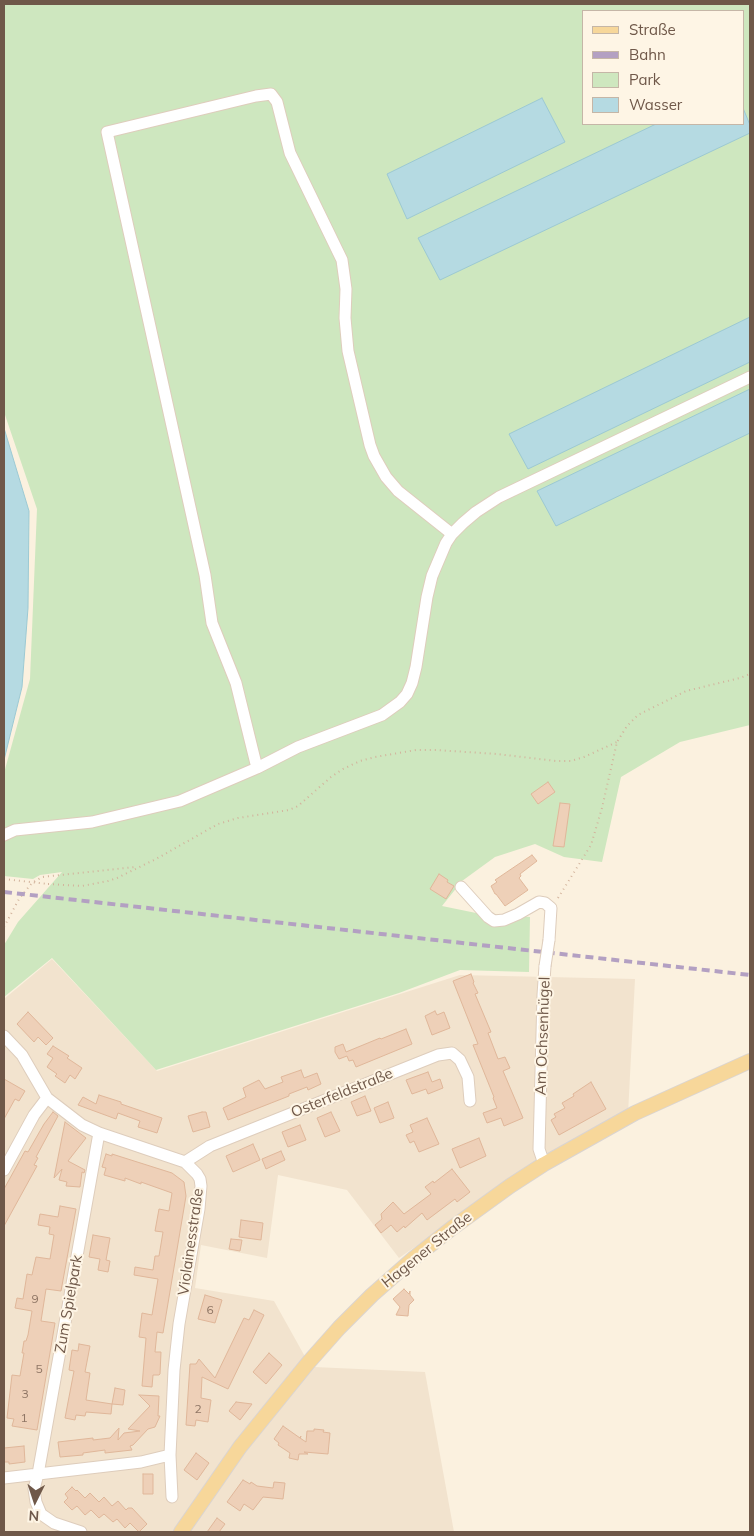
<!DOCTYPE html>
<meta charset="utf-8">
<style>
body{margin:0}
#map{position:relative;width:754px;height:1536px;overflow:hidden;background:#fbf1df;font-family:Mulish,sans-serif}
canvas{display:block}
.frame{position:absolute;inset:0;border:5px solid #6f5849;pointer-events:none}
.legend{position:absolute;left:582px;top:10px;width:162px;height:115px;box-sizing:border-box;background:#fef5e5;border:1px solid #c5b6a7;margin:0;padding:6px 9px;list-style:none;font-size:15px;color:#6f5849}
.legend li{display:flex;align-items:center;gap:10px;height:25px}
.legend b{width:25px;border:1px solid #c5b6a7}
.north{position:absolute;left:10px;top:1476px;width:50px;height:50px;-webkit-text-stroke:4px #fef5e5;paint-order:stroke;rotate:184deg;font-size:14px;font-weight:700;line-height:20px;text-align:center;color:#6f5849}
.north::after{content:'';display:block;margin:auto;width:18px;height:22px;background:#6f5849;clip-path:polygon(50% 0,100% 100%,50% 72%,0 100%)}
</style>
<div id="map">
<canvas width="754" height="1536"></canvas>
<div class="frame"></div>
<ul class="legend">
<li><b style="height:6px;background:#f7d79a"></b>Straße</li>
<li><b style="height:6px;background:#b3a0c2"></b>Bahn</li>
<li><b style="height:14px;background:#cee7bf"></b>Park</li>
<li><b style="height:14px;background:#b5dae2"></b>Wasser</li>
</ul>
<div class="north">N</div>
</div>
<script>
const c = document.querySelector('canvas').getContext('2d');
c.lineJoin = 'round';
function fill(path, color) { c.fillStyle = color; c.fill(path, 'evenodd'); }
const shape = rows => new Path2D(rows.map(r => 'M' + r).join(''));
function stroke(path, color, width, dash) { c.strokeStyle = color; c.lineWidth = width; c.lineCap = dash ? 'butt' : 'round'; c.setLineDash(dash || []); c.stroke(path); }
function label(font, color, halo, rows, align = 'center') {
  c.font = font + ' Mulish,sans-serif'; c.lineWidth = 4; c.setLineDash([]); c.textBaseline = 'middle'; c.strokeStyle = halo; c.fillStyle = color; for (const [text, x, y, turn = 0] of rows) {
    c.save(); c.translate(x, y); c.rotate((+turn || 0) * Math.PI / 180); c.textAlign = isNaN(turn) ? turn : align; if (halo) c.strokeText(text, 0, 0); c.fillText(text, 0, 0); c.restore();
  }
}
fill(shape([
 [52,959,157,1071,460,975,635,979,628,1114,546,1156,399,1258,347,1190,278,1175,267,1258,201,1245,195,1288,274,1301,308,1362,239,1438,173,1532,4,1532,4,999],
 [314,1367,425,1372,454,1532,190,1532,246,1450]
]), '#f2e3ce');
fill(shape([
 [4,4,750,4,750,725,680,742,621,777,602,862,564,857,535,844,495,857,462,881,442,906,476,913,530,917,529,972,460,970,399,993,156,1070,52,958,4,997,4,945,18,922,62,872,40,875,33,879,4,876,4,773,30,679,37,509,4,412],
 [583,11,743,11,743,124,583,124]
]), '#cee7bf');
const water = shape([
 [542,98,565,142,407,219,387,174,542,98],
 [743,108,750,125,750,133,440,280,418,238,656,124,743,124,743,108],
 [750,317,750,362,528,469,509,434,750,317],
 [750,389,750,433,556,526,537,491,750,389],
 [4,428,29,511,28,608,22,687,4,760,4,428]
]);
fill(water, '#b5dae2');
stroke(water, '#9cc9d3', 1);
const building = shape([
 [548,782,555,792,538,804,531,794,548,782],
 [560,803,570,804,564,847,553,846,560,803],
 [532,855,537,861,520,874,521,876,519,878,528,890,505,906,496,894,495,894,491,886,497,882,495,880,532,855],
 [439,874,448,880,447,882,454,886,446,899,430,889,439,874],
 [471,974,474,982,473,983,478,993,475,994,491,1032,488,1033,498,1059,505,1057,510,1068,503,1071,523,1118,504,1126,501,1118,487,1123,483,1113,497,1108,493,1098,494,1097,473,1045,478,1044,453,981,471,974],
 [435,1011,437,1015,444,1012,450,1028,432,1035,425,1016,435,1011],
 [28,1012,53,1038,46,1045,38,1037,34,1042,17,1024,28,1012],
 [406,1029,412,1044,356,1067,353,1060,349,1061,347,1056,339,1059,335,1052,335,1047,343,1044,346,1052,380,1038,381,1039,406,1029],
 [53,1046,69,1056,67,1058,82,1068,75,1079,70,1075,65,1083,55,1076,57,1074,47,1067,53,1058,47,1054,53,1046],
 [301,1070,304,1078,317,1073,321,1084,308,1090,307,1087,289,1094,289,1096,228,1120,223,1108,246,1097,243,1088,259,1080,265,1089,283,1082,281,1077,301,1070],
 [428,1072,432,1082,440,1079,443,1088,428,1094,426,1089,412,1094,406,1080,428,1072],
 [4,1079,25,1091,19,1101,15,1099,4,1119,4,1079],
 [591,1082,606,1109,559,1135,551,1120,556,1117,554,1114,565,1108,562,1103,574,1096,573,1094,591,1082],
 [99,1095,121,1102,121,1104,162,1118,157,1133,138,1127,140,1121,118,1113,116,1119,78,1105,83,1097,96,1104,99,1095],
 [365,1096,371,1111,357,1116,351,1102,365,1096],
 [388,1102,394,1118,380,1123,374,1108,388,1102],
 [53,1112,58,1116,36,1157,38,1158,34,1165,37,1166,4,1226,4,1189,25,1151,28,1152,44,1124,53,1112],
 [202,1112,206,1112,210,1127,193,1132,188,1116,202,1112],
 [331,1112,340,1131,325,1137,317,1118,331,1112],
 [427,1118,439,1144,419,1152,414,1141,410,1143,406,1135,413,1132,410,1125,427,1118],
 [65,1122,86,1138,68,1161,85,1170,84,1173,82,1172,80,1187,66,1186,67,1182,59,1180,62,1169,54,1178,65,1122],
 [300,1125,306,1140,288,1147,282,1132,300,1125],
 [479,1138,486,1156,460,1168,452,1149,479,1138],
 [253,1144,260,1160,233,1172,226,1156,253,1144],
 [281,1151,285,1160,266,1169,262,1159,281,1151],
 [106,1154,112,1156,112,1154,172,1173,184,1182,186,1196,163,1333,157,1332,155,1352,161,1352,160,1374,159,1375,153,1375,152,1387,142,1386,146,1338,139,1337,142,1313,152,1315,158,1279,134,1275,135,1267,153,1270,155,1256,159,1256,163,1232,155,1231,159,1209,169,1211,172,1193,141,1182,141,1184,125,1178,125,1181,104,1175,106,1168,102,1167,106,1154],
 [452,1169,470,1192,457,1202,455,1199,427,1220,422,1213,405,1228,404,1226,397,1232,391,1225,381,1233,375,1225,382,1219,381,1214,393,1202,404,1214,431,1194,425,1187,433,1181,434,1183,452,1169],
 [60,1206,76,1209,61,1291,46,1289,41,1321,55,1323,37,1430,12,1426,14,1419,7,1418,12,1375,20,1376,24,1353,22,1353,24,1341,26,1341,28,1335,32,1311,15,1308,17,1298,23,1299,27,1274,32,1275,36,1257,50,1259,54,1235,49,1234,50,1227,38,1225,40,1214,58,1217,60,1206],
 [241,1220,263,1223,261,1240,239,1237,241,1220],
 [93,1235,110,1238,106,1260,110,1261,108,1272,98,1270,100,1259,89,1257,93,1235],
 [231,1239,242,1240,240,1251,229,1249,231,1239],
 [404,1289,409,1294,410,1291,410,1295,414,1300,409,1305,408,1316,396,1315,400,1307,393,1299,404,1289],
 [205,1295,222,1300,215,1323,198,1319,205,1295],
 [254,1310,264,1315,228,1389,202,1377,201,1398,211,1400,208,1422,196,1420,195,1426,186,1425,190,1364,196,1364,199,1359,215,1378,244,1318,249,1320,254,1310],
 [79,1344,90,1346,85,1372,90,1373,86,1400,112,1404,111,1414,86,1412,85,1416,76,1415,75,1420,65,1418,74,1371,69,1370,72,1350,78,1351,79,1344],
 [269,1353,282,1365,266,1384,253,1372,269,1353],
 [115,1388,125,1390,123,1405,112,1404,115,1388],
 [139,1395,159,1396,158,1416,160,1416,155,1427,148,1429,133,1445,130,1446,132,1450,105,1453,105,1450,83,1453,83,1455,60,1457,58,1442,93,1438,93,1440,110,1438,119,1428,118,1440,124,1433,140,1431,128,1429,150,1406,139,1395],
 [236,1402,252,1404,240,1420,229,1411,236,1402],
 [283,1426,300,1438,301,1436,300,1438,306,1442,307,1431,314,1431,314,1429,324,1430,323,1432,330,1433,328,1454,304,1452,308,1454,299,1454,298,1460,289,1458,290,1453,278,1445,279,1443,274,1439,283,1426],
 [24,1446,25,1462,9,1464,9,1462,4,1462,4,1448,24,1446],
 [196,1453,209,1463,197,1480,184,1470,196,1453],
 [143,1474,153,1474,153,1494,143,1494,143,1474],
 [243,1480,250,1484,251,1482,257,1486,273,1488,274,1482,285,1483,283,1499,263,1497,253,1510,244,1504,240,1511,227,1502,243,1480],
 [72,1487,76,1491,77,1490,85,1498,90,1493,99,1502,104,1497,112,1506,118,1501,126,1510,128,1508,132,1508,147,1524,139,1532,130,1523,125,1528,117,1519,113,1522,104,1514,99,1518,91,1510,85,1515,77,1506,72,1510,64,1502,68,1498,65,1494,72,1487],
 [217,1518,225,1524,219,1532,207,1532,217,1518]
]);
fill(building, '#eed0b8');
stroke(building, '#e0b79a', 1);
const minor = shape([
 [257,768,236,683,212,623,205,575,107,132,256,96,271,94,277,102,290,153,342,260,346,289,345,318,348,351,370,445,374,456,386,477,398,491,452,534],
 [4,835,15,830,92,822,180,801,257,768,298,747,382,715,400,702,407,694,412,683,416,667,427,597,432,576,446,543,452,534,463,523,476,512,499,497,750,377],
 [461,887,488,917,494,921,504,920,518,914,539,902,545,903,551,908,549,940],
 [4,1036,22,1055,47,1098,82,1125,99,1133,185,1162,197,1174,200,1179,201,1186,199,1209,179,1324,174,1370,170,1455,172,1497],
 [185,1162,210,1146,438,1055,452,1053,460,1060,468,1077,470,1101],
 [544,1164,539,1149,543,995,545,966],
 [4,1170,34,1115,47,1098],
 [4,1478,141,1462,170,1455],
 [81,1532,54,1523,41,1514,36,1502,34,1489,38,1474,99,1133]
]);
const major = shape([
 [181,1532,240,1447,308,1363,339,1328,372,1295,414,1258,452,1228,510,1186,544,1164,635,1113,750,1061]
]);
stroke(minor, '#decdbc', 13);
stroke(major, '#dad4d0', 16);
stroke(shape([
 [48,884,82,886,108,881,117,878,156,859,218,824,238,818,289,810,298,806,331,777,343,769,360,761,375,757,416,750,436,750,497,754,556,761,571,761,584,757,617,742],
 [558,898,591,845,602,808,617,742,627,726,638,715,686,691,740,678,750,674],
 [4,927,19,899,32,883,42,877,135,867]
]), '#d2b39c', 2, [1, 4]);
stroke(minor, '#fff', 11);
stroke(major, '#f7d79a', 14);
stroke(shape([
 [4,892,750,975]
]), '#b3a0c2', 4, [8, 5]);
const minorBridge = shape([
 [545,966,549,940]
]);
stroke(minorBridge, '#decdbc', 13, []);
stroke(shape([
 [4,879,48,884]
]), '#d2b39c', 2, [1, 4]);
stroke(minorBridge, '#fff', 11);
label('12px', '#8f7665', null, [
 ["9",35,1299],
 ["6",210,1310],
 ["5",39,1369],
 ["3",25,1394],
 ["2",198,1409],
 ["1",24,1418]
]);
label('15px', '#6f5849', '#fef5e5', [
 ["Am Ochsenhügel",543,1036,-88],
 ["Osterfeldstraße",342,1093,-22],
 ["Violainesstraße",191,1242,-82],
 ["Hagener Straße",427,1250,-39],
 ["Zum Spielpark",69,1304,-80]
]);
</script>
